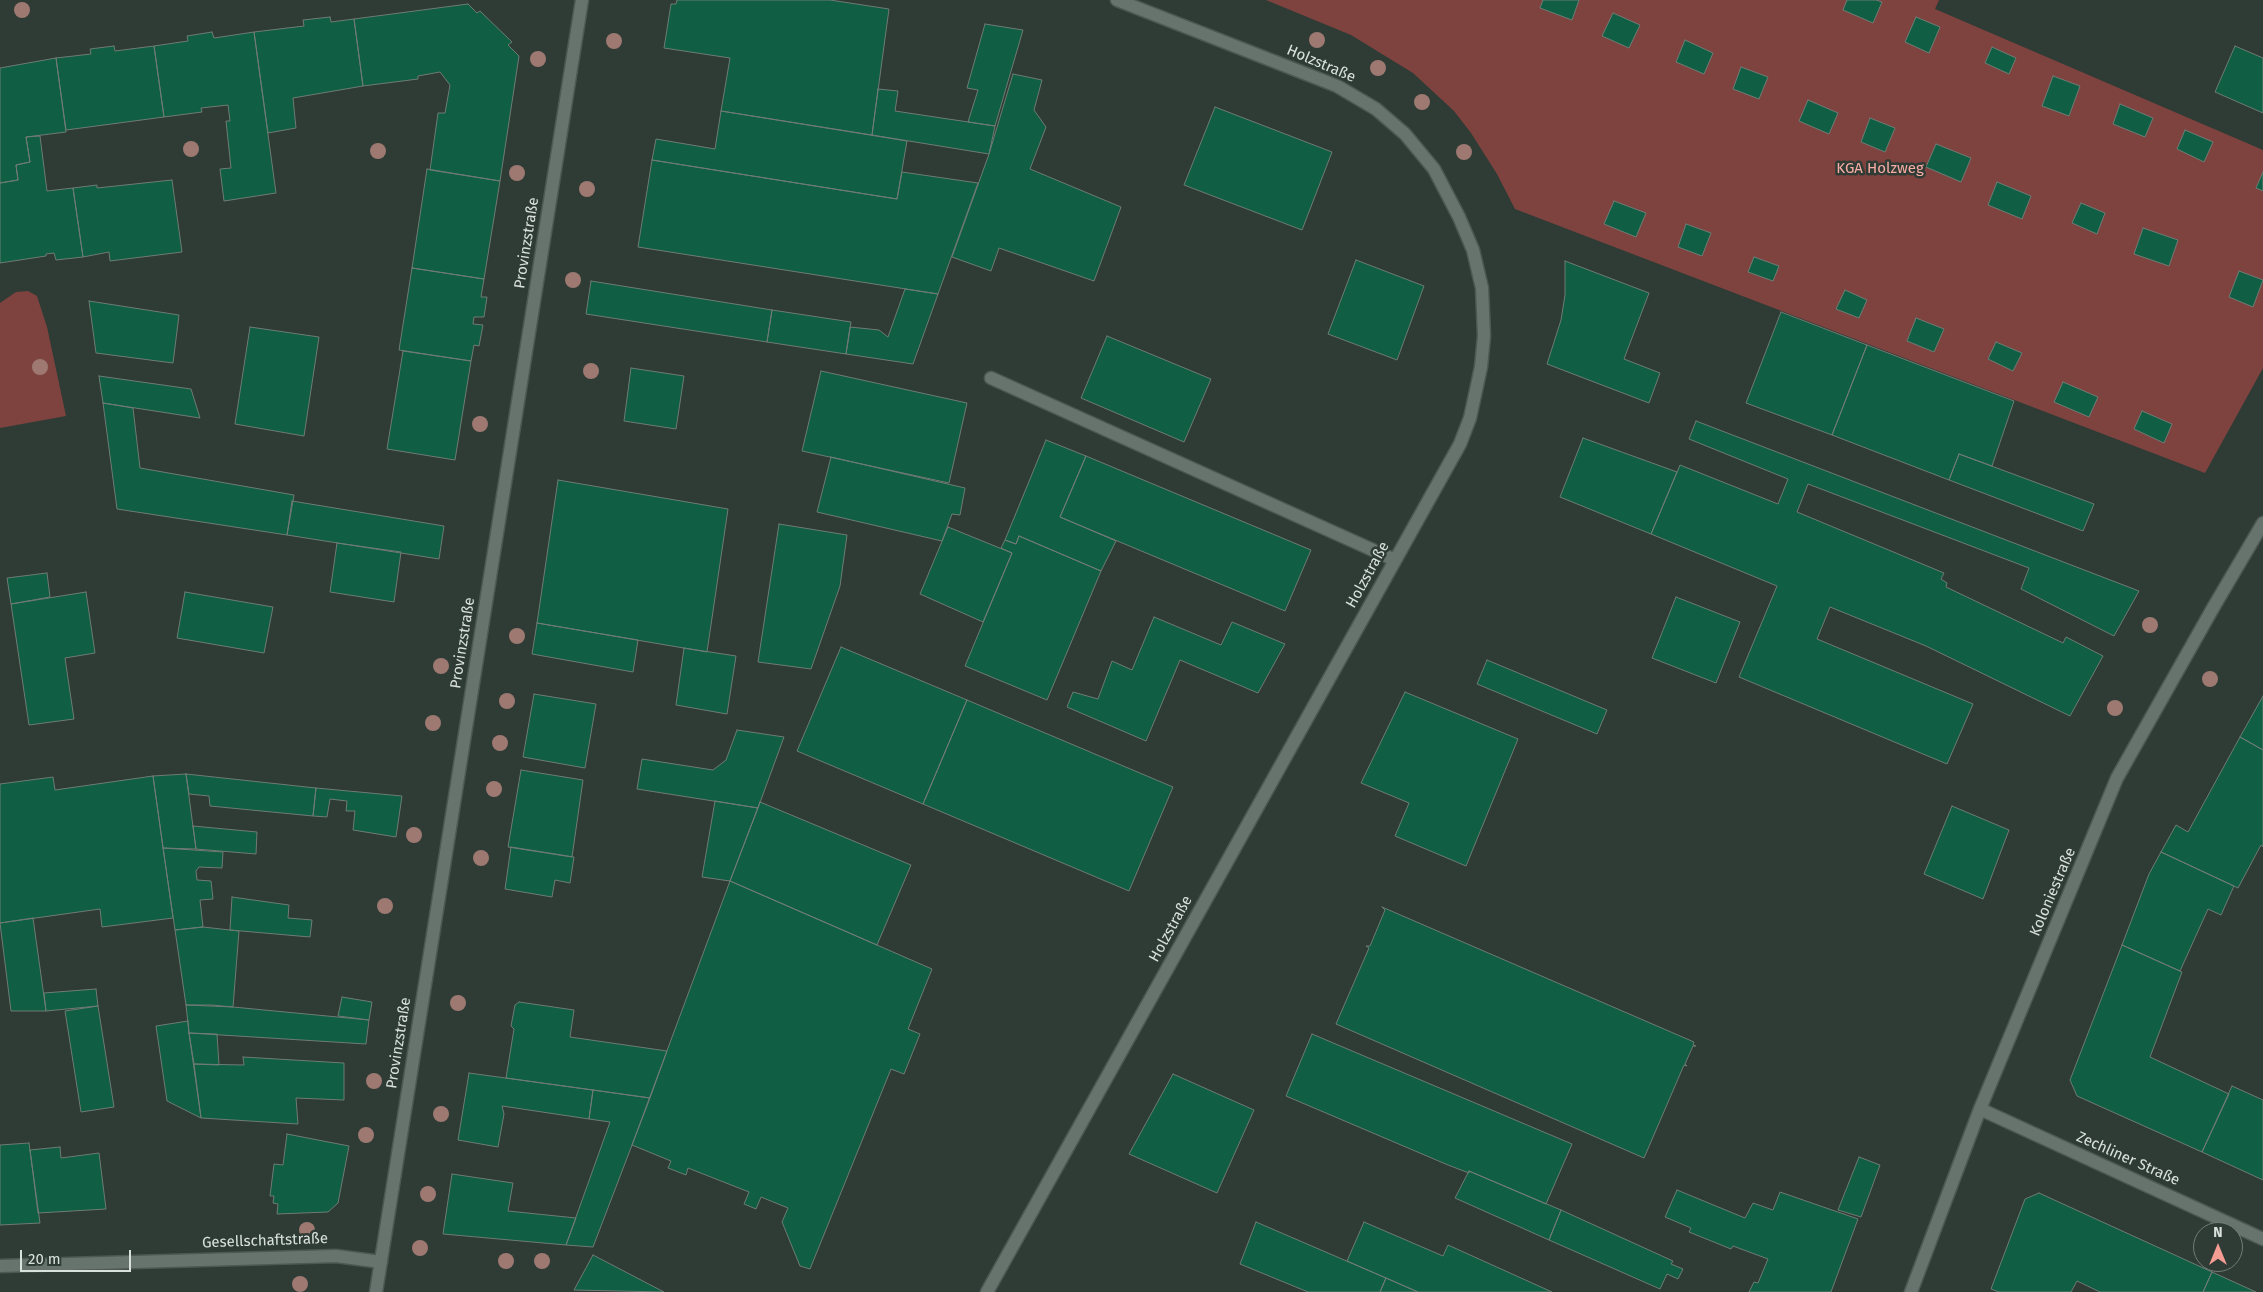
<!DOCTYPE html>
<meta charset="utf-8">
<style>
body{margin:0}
#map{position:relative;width:2263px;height:1292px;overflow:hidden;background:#2f3b35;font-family:"Fira Sans",sans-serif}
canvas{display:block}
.north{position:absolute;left:2193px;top:1222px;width:50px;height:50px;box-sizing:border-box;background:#2f3b35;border:1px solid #737d78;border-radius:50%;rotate:0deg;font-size:14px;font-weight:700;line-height:20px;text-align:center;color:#d9e1dd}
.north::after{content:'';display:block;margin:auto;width:18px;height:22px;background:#f59c93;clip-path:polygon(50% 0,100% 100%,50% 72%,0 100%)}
.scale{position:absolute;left:20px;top:1250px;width:111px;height:22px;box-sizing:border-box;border:2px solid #d9e1dd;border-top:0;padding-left:6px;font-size:15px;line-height:18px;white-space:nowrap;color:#d9e1dd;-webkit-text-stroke:4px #2f3b35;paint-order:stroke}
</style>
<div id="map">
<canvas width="2263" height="1292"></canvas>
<div class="north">N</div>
<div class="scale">20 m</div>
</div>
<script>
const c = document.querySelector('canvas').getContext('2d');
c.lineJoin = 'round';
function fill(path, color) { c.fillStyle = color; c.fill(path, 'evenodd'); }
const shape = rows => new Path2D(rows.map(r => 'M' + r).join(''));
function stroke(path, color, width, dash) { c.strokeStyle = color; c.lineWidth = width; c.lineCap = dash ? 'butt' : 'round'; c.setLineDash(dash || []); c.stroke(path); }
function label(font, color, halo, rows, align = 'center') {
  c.font = font + ' "Fira Sans",sans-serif'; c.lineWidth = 5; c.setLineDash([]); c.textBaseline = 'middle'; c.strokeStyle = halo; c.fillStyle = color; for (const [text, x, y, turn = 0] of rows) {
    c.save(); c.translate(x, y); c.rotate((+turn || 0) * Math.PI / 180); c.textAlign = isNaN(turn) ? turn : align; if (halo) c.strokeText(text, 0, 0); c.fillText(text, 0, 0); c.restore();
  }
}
fill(shape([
 [1266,0,1939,0,1935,9,2263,150,2263,368,2205,473,1515,209,1497,174,1471,133,1454,111,1413,73,1351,35],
 [28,291,37,296,47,327,66,416,0,428,0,303,16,292]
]), '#7f433f');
const building = shape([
 [677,0,830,0,889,9,872,135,721,111,730,58,664,48,671,4,676,4,677,0],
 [1543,0,1579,0,1572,20,1540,8,1543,0],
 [1847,0,1876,0,1882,2,1873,23,1843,10,1847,0],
 [468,4,477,13,480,11,512,42,508,45,519,56,500,181,430,170,438,113,445,113,450,85,440,72,418,76,418,79,363,86,354,19,468,4],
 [1613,13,1640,25,1629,48,1602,36,1613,13],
 [330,17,331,22,354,19,363,86,293,98,296,128,268,133,254,32,304,26,303,20,330,17],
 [1916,17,1940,27,1929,53,1905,42,1916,17],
 [985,24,1023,30,995,126,968,122,978,90,967,88,985,24],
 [212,32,214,38,254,32,276,193,224,201,220,169,231,168,226,121,230,121,228,105,201,108,202,112,164,117,154,46,188,41,187,36,212,32],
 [1685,40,1713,53,1704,74,1676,62,1685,40],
 [114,46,115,51,154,46,164,117,66,130,56,58,91,54,90,49,114,46],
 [2235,46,2263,58,2263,113,2215,92,2235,46],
 [1992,47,2016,58,2009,74,1985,63,1992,47],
 [56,58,66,132,26,137,30,162,16,165,18,180,0,183,0,68,56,58],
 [1741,67,1768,77,1759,99,1733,89,1741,67],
 [1013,74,1042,80,1034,110,1046,127,1030,169,1121,207,1094,281,999,248,991,271,952,257,989,154,1013,74],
 [2053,76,2080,86,2069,116,2042,106,2053,76],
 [878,89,898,91,895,111,995,126,989,154,872,135,878,89],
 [1808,100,1838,113,1829,134,1799,121,1808,100],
 [2120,104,2153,118,2145,137,2113,124,2120,104],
 [1215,107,1332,152,1302,230,1184,185,1215,107],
 [721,111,907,141,897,199,652,160,656,139,715,149,721,111],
 [1870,118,1895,128,1885,152,1861,142,1870,118],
 [2185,130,2213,142,2204,162,2177,149,2185,130],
 [40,136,47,191,73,188,83,257,56,260,54,253,46,254,46,256,0,263,0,183,18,180,16,165,30,162,26,137,40,136],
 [1936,144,1971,158,1961,182,1926,167,1936,144],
 [652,160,897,199,902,172,978,183,938,294,638,247,652,160],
 [427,169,500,181,484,279,412,268,427,169],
 [2263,172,2263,191,2256,188,2263,172],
 [172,180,182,252,110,261,109,252,83,257,73,188,97,185,97,188,172,180],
 [1997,182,2031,196,2022,219,1988,205,1997,182],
 [1614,201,1646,213,1636,237,1604,224,1614,201],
 [2081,203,2105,213,2097,234,2072,223,2081,203],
 [1686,224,1711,233,1702,256,1678,247,1686,224],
 [2143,228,2178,240,2169,266,2134,254,2143,228],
 [1754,257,1779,266,1773,281,1748,272,1754,257],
 [1356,260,1424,286,1397,360,1328,334,1356,260],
 [1565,261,1649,293,1624,359,1660,373,1649,403,1547,364,1561,320,1565,295,1565,261],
 [412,268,484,279,481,297,487,297,484,317,474,317,473,324,483,325,479,346,474,345,471,361,399,350,412,268],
 [2239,271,2263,280,2253,307,2229,297,2239,271],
 [591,281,772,310,767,342,586,314,591,281],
 [905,289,938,294,913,364,846,354,850,327,879,330,888,337,905,289],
 [1845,290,1867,300,1859,318,1836,309,1845,290],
 [89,301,179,315,173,363,96,353,89,301],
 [772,310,851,322,846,354,767,342,772,310],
 [1781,312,1867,345,1832,435,1746,403,1781,312],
 [1916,318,1944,329,1934,352,1907,341,1916,318],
 [250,327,319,337,304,436,235,424,250,327],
 [1107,336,1211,379,1184,442,1081,398,1107,336],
 [1996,342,2022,353,2013,371,1988,359,1996,342],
 [1867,345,2014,401,1992,466,1959,454,1949,480,1832,435,1867,345],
 [403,351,471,361,455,460,387,449,403,351],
 [631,368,684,376,676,429,624,421,631,368],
 [821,371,967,403,949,483,802,451,821,371],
 [99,376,191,389,200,418,103,403,99,376],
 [2063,382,2098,397,2089,417,2054,402,2063,382],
 [103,403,133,408,140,468,294,495,287,535,117,509,103,403],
 [2142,411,2172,424,2164,443,2134,429,2142,411],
 [1696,421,2139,591,2114,636,2021,589,2029,568,1808,484,1797,512,1944,573,1941,579,1947,583,1946,587,2063,643,2066,637,2103,656,2070,716,1926,646,1830,607,1817,639,1973,704,1947,764,1739,677,1777,586,1651,534,1680,465,1778,504,1788,479,1689,439,1696,421],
 [1583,438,1677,472,1651,534,1560,497,1583,438],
 [1046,440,1086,456,1060,517,1116,541,1101,571,1019,536,1016,544,1005,540,1046,440],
 [1959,454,2094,504,2083,531,1949,480,1959,454],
 [1086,456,1311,550,1285,611,1060,517,1086,456],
 [831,457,965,488,960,515,952,514,942,541,817,512,831,457],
 [558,480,728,509,707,652,537,623,558,480],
 [292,501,444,526,439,559,287,535,292,501],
 [779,524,847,535,840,586,811,669,758,662,779,524],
 [948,527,1012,553,983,622,920,594,948,527],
 [1019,536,1101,571,1047,700,965,666,1012,553,1001,548,1005,540,1016,544,1019,536],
 [337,543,401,552,394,602,330,592,337,543],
 [47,573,50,597,11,604,7,578,47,573],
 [86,592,95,653,65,658,74,719,29,725,11,604,86,592],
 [185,592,273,607,264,653,177,638,185,592],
 [1676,597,1740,622,1716,683,1652,658,1676,597],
 [1154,617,1221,645,1232,622,1285,644,1258,693,1180,660,1146,741,1067,707,1073,692,1098,699,1112,661,1132,670,1154,617],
 [537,623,638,640,633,672,532,654,537,623],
 [841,647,967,700,923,804,797,751,841,647],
 [684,648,736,656,727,714,676,705,684,648],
 [1487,660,1607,710,1597,734,1477,684,1487,660],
 [1405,692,1518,739,1466,866,1395,836,1409,803,1361,783,1405,692],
 [534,694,596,704,585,768,523,757,534,694],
 [2263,696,2263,750,2240,737,2263,696],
 [967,700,1173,787,1129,891,923,804,967,700],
 [737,730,784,737,758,808,637,789,642,759,713,770,726,760,737,730],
 [2240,737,2263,750,2263,847,2261,845,2238,888,2161,852,2176,825,2188,832,2240,737],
 [521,770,583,780,572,857,508,847,521,770],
 [186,774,316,788,313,816,210,806,209,796,189,794,186,774],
 [186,774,196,849,163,848,153,776,186,774],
 [153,776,173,918,102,927,100,909,0,923,0,784,53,777,55,790,153,776],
 [316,788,402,796,396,837,353,830,355,811,346,811,347,801,330,799,327,817,313,816,316,788],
 [715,801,758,808,730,881,702,877,715,801],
 [760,802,911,865,877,945,730,881,760,802],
 [1952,806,2009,830,1983,899,1924,874,1952,806],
 [193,826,257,832,256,854,196,849,193,826],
 [511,847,574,857,570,883,555,880,552,897,505,889,511,847],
 [163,848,223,852,222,868,199,867,196,871,197,880,211,881,213,899,200,900,203,927,175,930,163,848],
 [2161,852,2234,886,2221,915,2208,909,2180,971,2122,945,2149,874,2161,852],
 [730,881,932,969,908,1029,920,1034,904,1074,891,1069,810,1269,800,1266,782,1222,788,1208,761,1197,756,1209,744,1204,749,1192,688,1168,686,1175,668,1168,671,1161,632,1145,730,881],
 [232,897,289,905,288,918,312,920,310,937,230,930,232,897],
 [1382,907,1694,1042,1693,1045,1696,1046,1693,1046,1685,1064,1687,1066,1684,1065,1644,1158,1336,1024,1369,948,1366,946,1370,946,1385,910,1382,907],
 [33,918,46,1011,11,1011,0,923,33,918],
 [203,927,239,931,233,1007,186,1005,175,930,203,927],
 [2122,945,2182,972,2150,1057,2229,1094,2202,1152,2077,1096,2070,1080,2122,945],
 [96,989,98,1006,46,1011,44,993,96,989],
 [342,997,372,1002,369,1020,338,1016,342,997],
 [519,1002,574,1010,570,1037,667,1051,650,1098,506,1078,514,1029,511,1026,515,1005,519,1002],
 [186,1005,212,1005,369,1020,366,1044,189,1033,186,1005],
 [98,1006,114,1107,81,1112,65,1011,98,1006],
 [188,1021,189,1033,201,1118,167,1101,156,1026,188,1021],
 [189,1033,217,1034,219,1065,194,1064,189,1033],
 [1312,1034,1572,1144,1546,1204,1469,1171,1469,1173,1448,1165,1286,1096,1312,1034],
 [243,1057,344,1063,344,1100,296,1098,298,1124,201,1118,194,1064,244,1065,243,1057],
 [469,1073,593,1090,589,1119,502,1106,504,1114,498,1147,458,1140,469,1073],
 [1173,1074,1254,1110,1217,1193,1129,1154,1173,1074],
 [2232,1086,2263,1100,2263,1180,2202,1152,2232,1086],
 [593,1090,650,1098,593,1247,566,1245,610,1122,589,1119,593,1090],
 [287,1134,349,1146,338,1203,328,1212,277,1214,278,1204,273,1203,274,1196,270,1196,274,1164,283,1165,287,1134],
 [29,1143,40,1223,0,1225,0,1145,29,1143],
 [60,1147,61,1158,99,1153,106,1209,38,1213,30,1150,60,1147],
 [1859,1157,1880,1165,1861,1217,1838,1210,1859,1157],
 [1469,1171,1561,1210,1549,1240,1455,1198,1469,1171],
 [452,1174,513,1183,508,1211,576,1218,566,1245,443,1234,452,1174],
 [1677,1190,1745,1218,1753,1203,1773,1210,1780,1192,1858,1219,1831,1292,1749,1292,1754,1282,1758,1283,1768,1259,1733,1246,1731,1249,1689,1232,1691,1228,1665,1217,1677,1190],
 [2039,1193,2212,1272,2203,1292,2100,1292,2077,1281,2071,1292,1999,1292,1991,1289,2025,1199,2039,1193],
 [1561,1210,1673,1261,1671,1264,1683,1269,1678,1279,1667,1274,1660,1289,1549,1240,1561,1210],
 [1256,1222,1386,1278,1380,1292,1308,1292,1240,1264,1256,1222],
 [1364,1222,1443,1256,1448,1245,1552,1292,1418,1292,1347,1261,1364,1222],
 [593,1255,664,1292,574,1290,593,1255],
 [2212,1272,2256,1292,2203,1292,2212,1272],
 [1386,1278,1418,1292,1380,1292,1386,1278]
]);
fill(building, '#105e43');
stroke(building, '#6e7c75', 1);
const lane = shape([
 [991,378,1395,560]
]);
const street = shape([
 [1980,1109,2263,1239],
 [0,1266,336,1256,381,1262],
 [987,1292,1460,444,1470,418,1481,367,1484,336,1482,288,1473,250,1459,217,1434,169,1405,134,1376,109,1337,86,1117,0],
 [1911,1292,1980,1109,2117,778,2213,608,2263,523]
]);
const secondary = shape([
 [376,1292,582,0]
]);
stroke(lane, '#4d5753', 15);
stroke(street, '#4d5753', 15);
stroke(secondary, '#4d5753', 15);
stroke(lane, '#67746e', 12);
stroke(street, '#67746e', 12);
stroke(secondary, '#67746e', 12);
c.fillStyle = '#9e7972';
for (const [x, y] of [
 [22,10],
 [1317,40],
 [614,41],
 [538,59],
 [1378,68],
 [1422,102],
 [191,149],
 [378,151],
 [1464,152],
 [517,173],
 [587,189],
 [573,280],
 [40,367],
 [591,371],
 [480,424],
 [2150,625],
 [517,636],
 [441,666],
 [2210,679],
 [507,701],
 [2115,708],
 [433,723],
 [500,743],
 [494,789],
 [414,835],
 [481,858],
 [385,906],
 [458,1003],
 [374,1081],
 [441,1114],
 [366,1135],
 [428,1194],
 [307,1230],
 [420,1248],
 [506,1261],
 [542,1261],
 [300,1284]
]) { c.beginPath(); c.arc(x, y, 8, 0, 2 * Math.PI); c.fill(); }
label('15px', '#d9e1dd', '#2f3b35', [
 ["Holzstraße",1321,64,23],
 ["Provinzstraße",527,243,-81],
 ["Holzstraße",1368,575,-61],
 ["Provinzstraße",463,643,-81],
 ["Koloniestraße",2053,892,-67],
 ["Holzstraße",1171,929,-61],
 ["Provinzstraße",399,1043,-81],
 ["Zechliner Straße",2128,1159,24],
 ["Gesellschaftstraße",265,1241,-2]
]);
label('15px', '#f9aca4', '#2f3b35', [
 ["KGA Holzweg",1880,169]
]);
</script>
